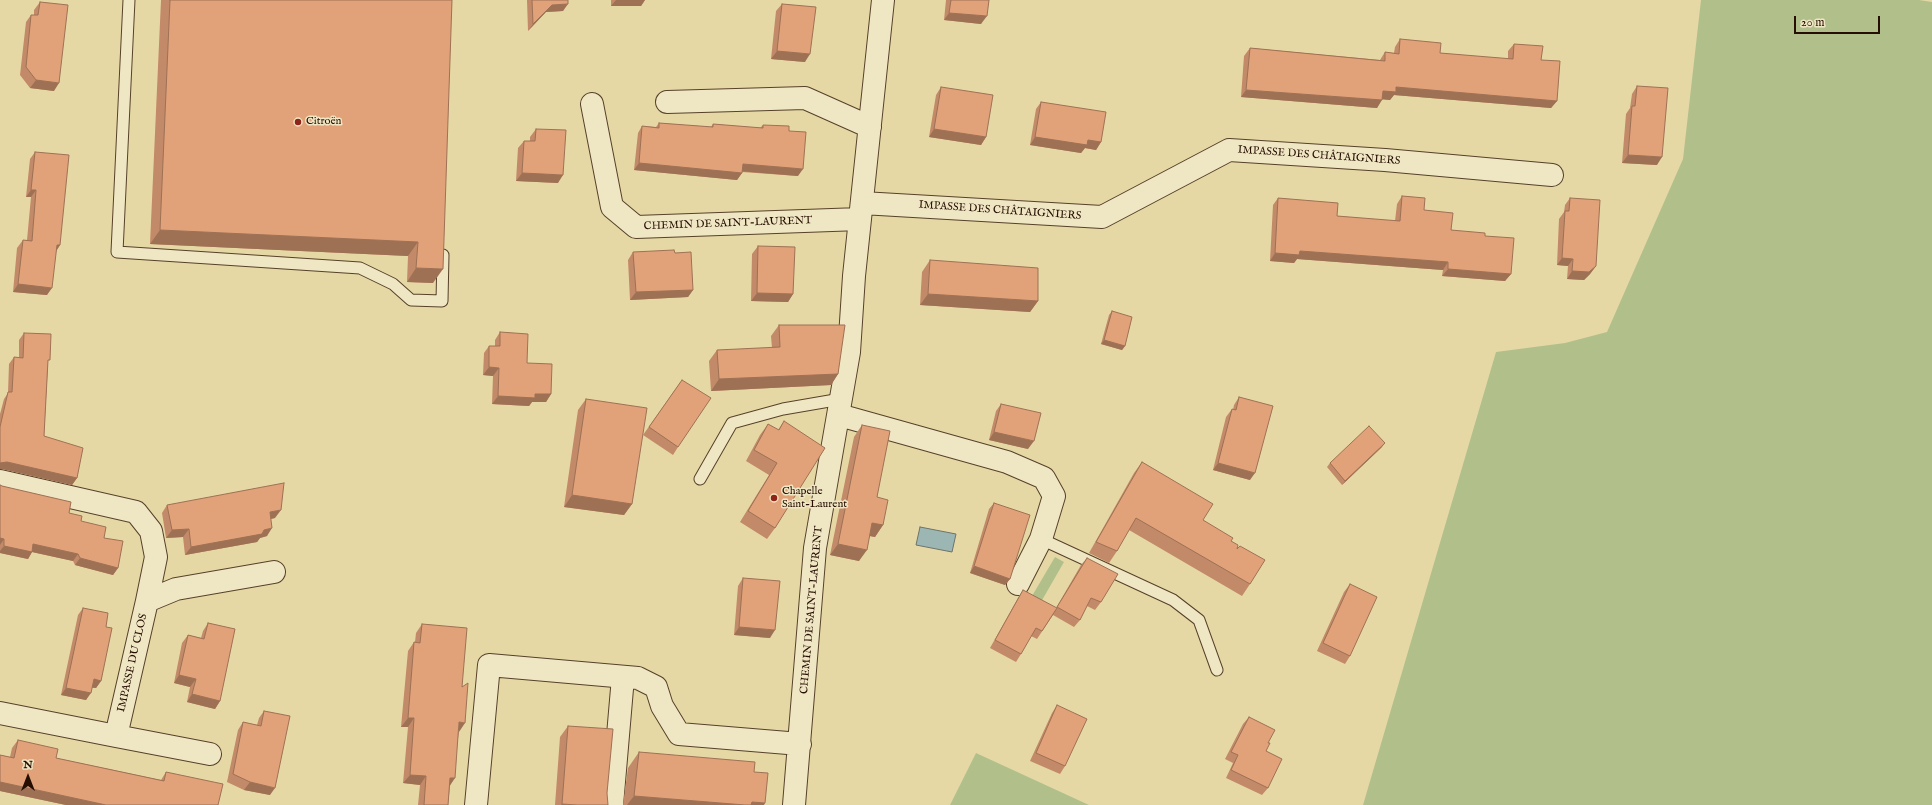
<!DOCTYPE html>
<meta charset="utf-8">
<style>
body{margin:0}
#map{position:relative;width:1932px;height:805px;overflow:hidden;background:#e6d8a5;font-family:"IM FELL English",serif}
canvas{display:block}
.north{position:absolute;left:8px;top:757px;width:40px;height:40px;-webkit-text-stroke:3px #efe6c4;paint-order:stroke;rotate:0deg;font-size:11px;font-weight:700;line-height:16px;text-align:center;color:#260f00}
.north::after{content:'';display:block;margin:auto;width:14px;height:18px;background:#260f00;clip-path:polygon(50% 0,100% 100%,50% 72%,0 100%)}
.scale{position:absolute;left:1794px;top:16px;width:86px;height:18px;box-sizing:border-box;border:2px solid #260f00;border-top:0;padding-left:5px;font-size:12px;line-height:14px;white-space:nowrap;color:#260f00;-webkit-text-stroke:3px #efe6c4;paint-order:stroke}
</style>
<div id="map">
<canvas width="1932" height="805"></canvas>
<div class="north">N</div>
<div class="scale">20 m</div>
</div>
<script>
const c = document.querySelector('canvas').getContext('2d');
c.lineJoin = 'round';
function fill(path, color) { c.fillStyle = color; c.fill(path, 'evenodd'); }
const shape = rows => new Path2D(rows.map(r => 'M' + r).join(''));
function stroke(path, color, width, dash) { c.strokeStyle = color; c.lineWidth = width; c.lineCap = dash ? 'butt' : 'round'; c.setLineDash(dash || []); c.stroke(path); }
function label(font, color, halo, rows, align = 'center') {
  c.font = font + ' "IM FELL English",serif'; c.lineWidth = 3; c.setLineDash([]); c.textBaseline = 'middle'; c.strokeStyle = halo; c.fillStyle = color; for (const [text, x, y, turn = 0] of rows) {
    c.save(); c.translate(x, y); c.rotate((+turn || 0) * Math.PI / 180); c.textAlign = isNaN(turn) ? turn : align; if (halo) c.strokeText(text, 0, 0); c.fillText(text, 0, 0); c.restore();
  }
}
fill(shape([
 [1701,0,1919,0,1932,2,1932,805,1363,805,1496,352,1565,343,1607,332,1683,159],
 [1055,557,1064,562,1041,602,1032,596],
 [976,753,1089,805,950,805]
]), '#b1c08a');
const water = shape([
 [920,527,956,534,952,552,916,545,920,527]
]);
fill(water, '#9cb6b3');
stroke(water, '#6d736b', 1);
const lane = shape([
 [129,0,117,252,360,268,393,284,411,300,442,301,443,255],
 [700,479,732,423,783,409,841,399],
 [1041,539,1173,600,1199,620,1217,670]
]);
const street = shape([
 [667,102,805,98,870,127],
 [592,104,612,207,636,227,860,219],
 [862,203,1102,217,1229,150,1385,160,1552,175],
 [839,415,1007,462,1044,478,1054,496,1041,539,1018,584],
 [0,481,136,512,151,531,156,557,147,601],
 [0,713,116,736],
 [210,754,116,736,147,601,176,589,274,572],
 [476,805,489,665,638,678,656,687,662,706,679,734,800,744],
 [612,805,623,677],
 [794,805,815,548,849,352,854,276,883,0]
]);
stroke(lane, '#564129', 13);
stroke(street, '#564129', 24);
stroke(lane, '#efe6c4', 11);
stroke(street, '#efe6c4', 22);
fill(shape([
 [161,0,452,0,433,283,407,282,408,256,150,244],
 [527,0,568,0,563,11,546,12,528,31],
 [611,0,645,0,641,6,611,6],
 [946,0,989,0,981,24,944,20],
 [40,2,54,91,30,88,20,75,26,22,31,15,34,15,34,10],
 [782,4,805,62,771,59,776,11],
 [1400,39,1440,53,1508,59,1508,51,1514,44,1541,60,1557,101,1551,108,1394,95,1390,100,1382,99,1377,108,1241,97,1244,56,1250,48,1380,60,1385,52,1394,53,1395,47],
 [1637,86,1657,165,1622,163,1626,114,1630,108,1632,94],
 [941,87,986,137,981,145,929,137,936,95],
 [1041,102,1101,142,1096,150,1085,148,1081,153,1030,145,1036,109],
 [659,123,711,127,713,124,760,128,763,125,789,131,798,176,742,172,742,173,737,180,634,170,638,133,642,126,656,127],
 [536,129,558,183,516,181,518,148,524,141,530,141,530,137],
 [35,152,60,245,56,251,47,295,13,292,17,248,23,240,27,240,31,197,26,197,30,159],
 [1402,196,1424,210,1451,230,1485,236,1511,274,1505,281,1442,276,1443,270,1297,259,1294,263,1270,261,1273,205,1278,198,1337,216,1395,221,1397,204],
 [1570,198,1596,266,1590,274,1584,280,1567,279,1568,266,1557,265,1559,219,1564,212,1565,205],
 [758,246,793,294,788,302,751,301,752,254],
 [633,252,675,253,693,290,688,297,630,300,628,260],
 [930,260,1038,301,1030,312,920,305,922,272],
 [1112,311,1125,346,1122,350,1101,344,1109,315],
 [779,325,838,374,831,385,711,391,709,361,717,350,772,348,771,336],
 [500,332,527,363,551,394,546,402,532,402,529,406,492,404,493,376,483,375,484,353,489,346,495,346,495,340],
 [24,333,48,364,44,436,77,478,72,485,2,469,0,469,0,414,4,399,8,393,9,364,14,357,19,358,19,340],
 [682,380,678,447,673,455,643,435],
 [1239,397,1250,480,1213,470,1226,417,1232,409,1233,410,1234,405],
 [586,399,632,504,624,515,564,507,578,410],
 [1001,404,1028,449,989,440,996,411],
 [784,421,775,528,767,539,740,522,769,475,746,461,760,435,768,424,778,430],
 [862,425,883,525,875,537,870,536,859,561,830,555,854,437],
 [1382,447,1342,485,1327,467,1330,463],
 [1142,462,1203,520,1231,541,1237,549,1250,584,1242,596,1129,530,1117,551,1109,563,1089,553,1134,473],
 [0,485,69,513,104,538,118,568,113,575,75,565,73,561,32,552,28,559,0,553],
 [994,503,1010,579,1005,585,970,573,989,509],
 [167,505,275,518,271,519,267,536,260,538,257,542,185,555,183,537,166,538,162,513],
 [1087,558,1101,602,1095,610,1087,606,1080,620,1074,627,1053,615,1037,639,1031,636,1021,654,1016,662,990,648,1018,598,1023,590,1056,608,1081,565],
 [743,578,770,638,734,635,738,586],
 [1350,584,1350,656,1345,664,1317,651,1344,592],
 [83,608,106,627,101,681,96,688,92,688,86,700,61,695,78,615],
 [208,623,220,701,215,709,187,702,190,687,174,683,182,643,188,635,201,638,203,631],
 [422,624,459,732,450,786,448,805,418,805,420,785,403,783,408,727,401,727,408,651,414,642,415,642,416,633],
 [1057,705,1065,766,1060,774,1030,761,1052,713],
 [264,711,270,795,244,790,227,782,238,730,243,722,257,725,259,718],
 [1249,717,1268,743,1266,751,1268,788,1262,795,1226,778,1233,763,1225,759,1243,724],
 [568,726,608,805,555,805,560,737],
 [18,740,56,758,161,780,166,772,218,805,66,805,0,791,0,755,10,757,12,748],
 [639,752,754,772,764,805,623,805,628,768]
]), '#c28a68');
fill(shape([
 [616,0,645,0,641,6,611,6],
 [568,4,563,11,546,12,528,31,533,24,552,5],
 [949,13,987,16,981,24,944,20],
 [777,51,810,54,805,62,771,59],
 [36,80,59,83,54,91,30,88],
 [1396,87,1557,101,1551,108,1394,95,1390,100,1378,99,1383,91],
 [1246,90,1382,100,1377,108,1241,97],
 [934,129,986,137,981,145,929,137],
 [1035,137,1088,140,1101,142,1096,150,1085,148,1081,153,1030,145],
 [1628,155,1662,157,1657,165,1622,163],
 [639,163,742,173,737,180,634,170],
 [743,164,803,169,798,176,738,171],
 [522,173,563,175,558,183,516,181],
 [31,190,36,190,31,197,26,197],
 [160,230,418,242,408,256,150,244],
 [57,245,60,245,55,253],
 [1300,251,1448,262,1443,270,1297,259,1294,263,1270,261,1275,253],
 [1562,258,1573,259,1568,266,1557,265],
 [1596,266,1590,274,1584,280,1567,279,1572,271],
 [416,268,443,269,433,283,407,282],
 [1448,269,1511,274,1505,281,1442,276],
 [18,284,52,288,47,295,13,292],
 [693,290,688,297,630,300,636,292],
 [757,293,793,294,788,302,751,301],
 [928,294,1038,301,1030,312,920,305],
 [1104,340,1125,346,1122,350,1101,344],
 [489,367,499,368,493,376,483,375],
 [838,374,831,385,711,391,719,379],
 [535,394,551,394,546,402,532,402,529,406,492,404,498,396],
 [994,432,1034,441,1028,449,989,440],
 [1385,443,1382,447,1342,485,1345,481],
 [1,462,7,462,77,478,72,485,2,469,0,469,0,463],
 [1218,463,1255,473,1250,480,1213,470],
 [572,495,632,504,624,515,564,507],
 [281,510,275,518,265,520,270,512],
 [872,523,883,525,875,537,864,535],
 [272,528,267,536,260,538,257,542,185,555,191,547],
 [189,529,183,537,166,538,172,530],
 [0,538,4,539,0,545],
 [33,544,78,554,73,561,32,552,28,559,0,553,0,551,4,546],
 [838,544,867,550,859,561,830,555],
 [80,558,118,568,113,575,75,565],
 [974,566,1010,579,1005,585,970,573],
 [739,627,775,630,770,638,734,635],
 [179,675,196,679,190,687,174,683],
 [94,679,101,681,96,688,89,687],
 [66,688,91,693,86,700,61,695],
 [192,694,220,701,215,709,187,702],
 [408,718,414,718,408,727,401,727],
 [459,722,465,723,459,732],
 [410,775,426,776,420,785,403,783],
 [450,778,455,778,449,787],
 [0,782,106,805,66,805,0,791],
 [250,782,275,788,270,795,244,790],
 [634,796,745,805,627,805],
 [752,802,765,803,764,805,750,805],
 [562,804,577,805,561,805]
]), '#9e7155');
const building = shape([
 [170,0,452,0,443,269,416,268,418,242,160,230,170,0],
 [532,0,568,0,568,4,552,5,533,24,532,0],
 [951,0,989,0,987,16,949,13,951,0],
 [40,2,68,5,59,83,36,80,26,67,31,15,38,15,40,2],
 [782,4,816,7,810,54,777,51,782,4],
 [1400,39,1441,43,1440,53,1513,59,1514,44,1543,46,1541,60,1560,61,1557,101,1396,87,1396,92,1383,91,1382,100,1246,90,1250,48,1385,61,1385,52,1399,54,1400,39],
 [1637,86,1668,88,1662,157,1628,155,1632,106,1635,106,1637,86],
 [941,87,993,95,986,137,934,129,941,87],
 [1041,102,1106,112,1101,142,1088,140,1087,145,1035,137,1041,102],
 [659,123,713,127,713,124,763,128,763,125,789,126,789,131,806,132,803,169,743,164,742,173,639,163,642,126,659,128,659,123],
 [536,129,566,130,563,175,522,173,524,141,535,141,536,129],
 [35,152,69,155,60,245,57,245,52,288,18,284,23,240,32,241,36,190,31,190,35,152],
 [1402,196,1425,198,1424,210,1453,213,1451,230,1485,233,1485,236,1514,238,1511,274,1448,269,1448,262,1300,251,1299,255,1275,253,1278,198,1338,203,1337,216,1400,221,1402,196],
 [1570,198,1600,200,1596,266,1589,272,1572,271,1573,259,1562,258,1565,211,1569,211,1570,198],
 [758,246,795,247,793,294,757,293,758,246],
 [674,250,675,253,691,252,693,290,636,292,633,252,674,250],
 [930,260,1038,268,1038,301,928,294,930,260],
 [1112,311,1132,317,1125,346,1104,340,1112,311],
 [779,325,845,325,838,374,719,379,717,350,780,347,779,325],
 [500,332,528,334,527,363,552,364,551,394,535,394,535,398,498,396,499,368,489,367,489,346,500,346,500,332],
 [24,333,51,334,50,360,48,360,44,436,83,448,77,478,7,462,0,463,0,427,8,392,12,392,14,357,23,358,24,333],
 [682,380,711,398,678,447,649,427,682,380],
 [1239,397,1273,406,1255,473,1218,463,1232,409,1236,410,1239,397],
 [586,399,647,408,632,504,572,495,586,399],
 [1001,404,1041,413,1034,441,994,432,1001,404],
 [784,421,825,448,775,528,748,511,777,463,754,450,768,424,779,430,784,421],
 [862,425,890,431,877,497,888,500,883,525,872,523,867,550,838,544,862,425],
 [1369,426,1385,443,1345,481,1330,463,1369,426],
 [1142,462,1213,504,1203,520,1233,538,1231,541,1238,545,1237,549,1240,546,1265,560,1250,584,1136,518,1117,551,1096,542,1142,462],
 [284,483,281,510,270,512,272,528,264,530,262,534,191,547,189,529,172,530,167,505,284,483],
 [0,485,2,486,71,502,69,513,82,516,81,521,106,527,104,538,123,541,118,568,80,558,78,554,33,544,32,552,4,546,4,539,0,538,0,485],
 [994,503,1030,515,1010,579,974,566,994,503],
 [1087,558,1118,574,1101,602,1091,598,1080,620,1057,607,1087,558],
 [743,578,780,581,775,630,739,627,743,578],
 [1350,584,1377,597,1350,656,1323,643,1350,584],
 [1023,590,1057,608,1042,631,1036,628,1021,654,995,640,1023,590],
 [83,608,108,613,106,627,112,628,101,681,94,679,91,693,66,688,83,608],
 [208,623,235,629,220,701,192,694,196,679,179,675,188,635,204,639,208,623],
 [422,624,467,628,462,687,468,683,465,723,459,722,455,778,450,778,448,805,424,805,426,776,410,775,414,718,408,718,414,642,420,643,422,624],
 [1057,705,1087,719,1065,766,1036,753,1057,705],
 [264,711,290,716,275,788,250,782,233,774,243,722,261,726,264,711],
 [1249,717,1275,730,1268,743,1270,743,1266,751,1282,759,1268,788,1231,770,1238,755,1231,752,1249,717],
 [568,726,613,729,607,793,608,805,577,805,562,804,568,726],
 [18,740,58,749,56,758,164,781,166,772,223,784,218,805,106,805,0,782,0,755,14,758,18,740],
 [639,752,755,762,754,772,768,773,765,803,752,802,751,805,745,805,634,796,639,752]
]);
fill(building, '#e1a179');
stroke(building, '#9e7155', 1);
for (const [x, y, r, color] of [
 [298,122,4,"#8f2418"],
 [774,498,4,"#8f2418"]
]) { const dot = new Path2D(); dot.arc(x, y, r, 0, 2 * Math.PI); c.fillStyle = color; c.fill(dot); stroke(dot, '#efe6c4', 1.5); }
label('11px', '#260f00', '#efe6c4', [
 ["Citroën",306,122],
 ["Chapelle",782,492],
 ["Saint-Laurent",782,505]
], 'left');
label('11px', '#260f00', '#efe6c4', [
 ["IMPASSE DES CHÂTAIGNIERS",1319,156,4],
 ["IMPASSE DES CHÂTAIGNIERS",1000,211,4],
 ["CHEMIN DE SAINT-LAURENT",728,224,-2],
 ["CHEMIN DE SAINT-LAURENT",812,610,-85],
 ["IMPASSE DU CLOS",133,663,-77]
]);
</script>
